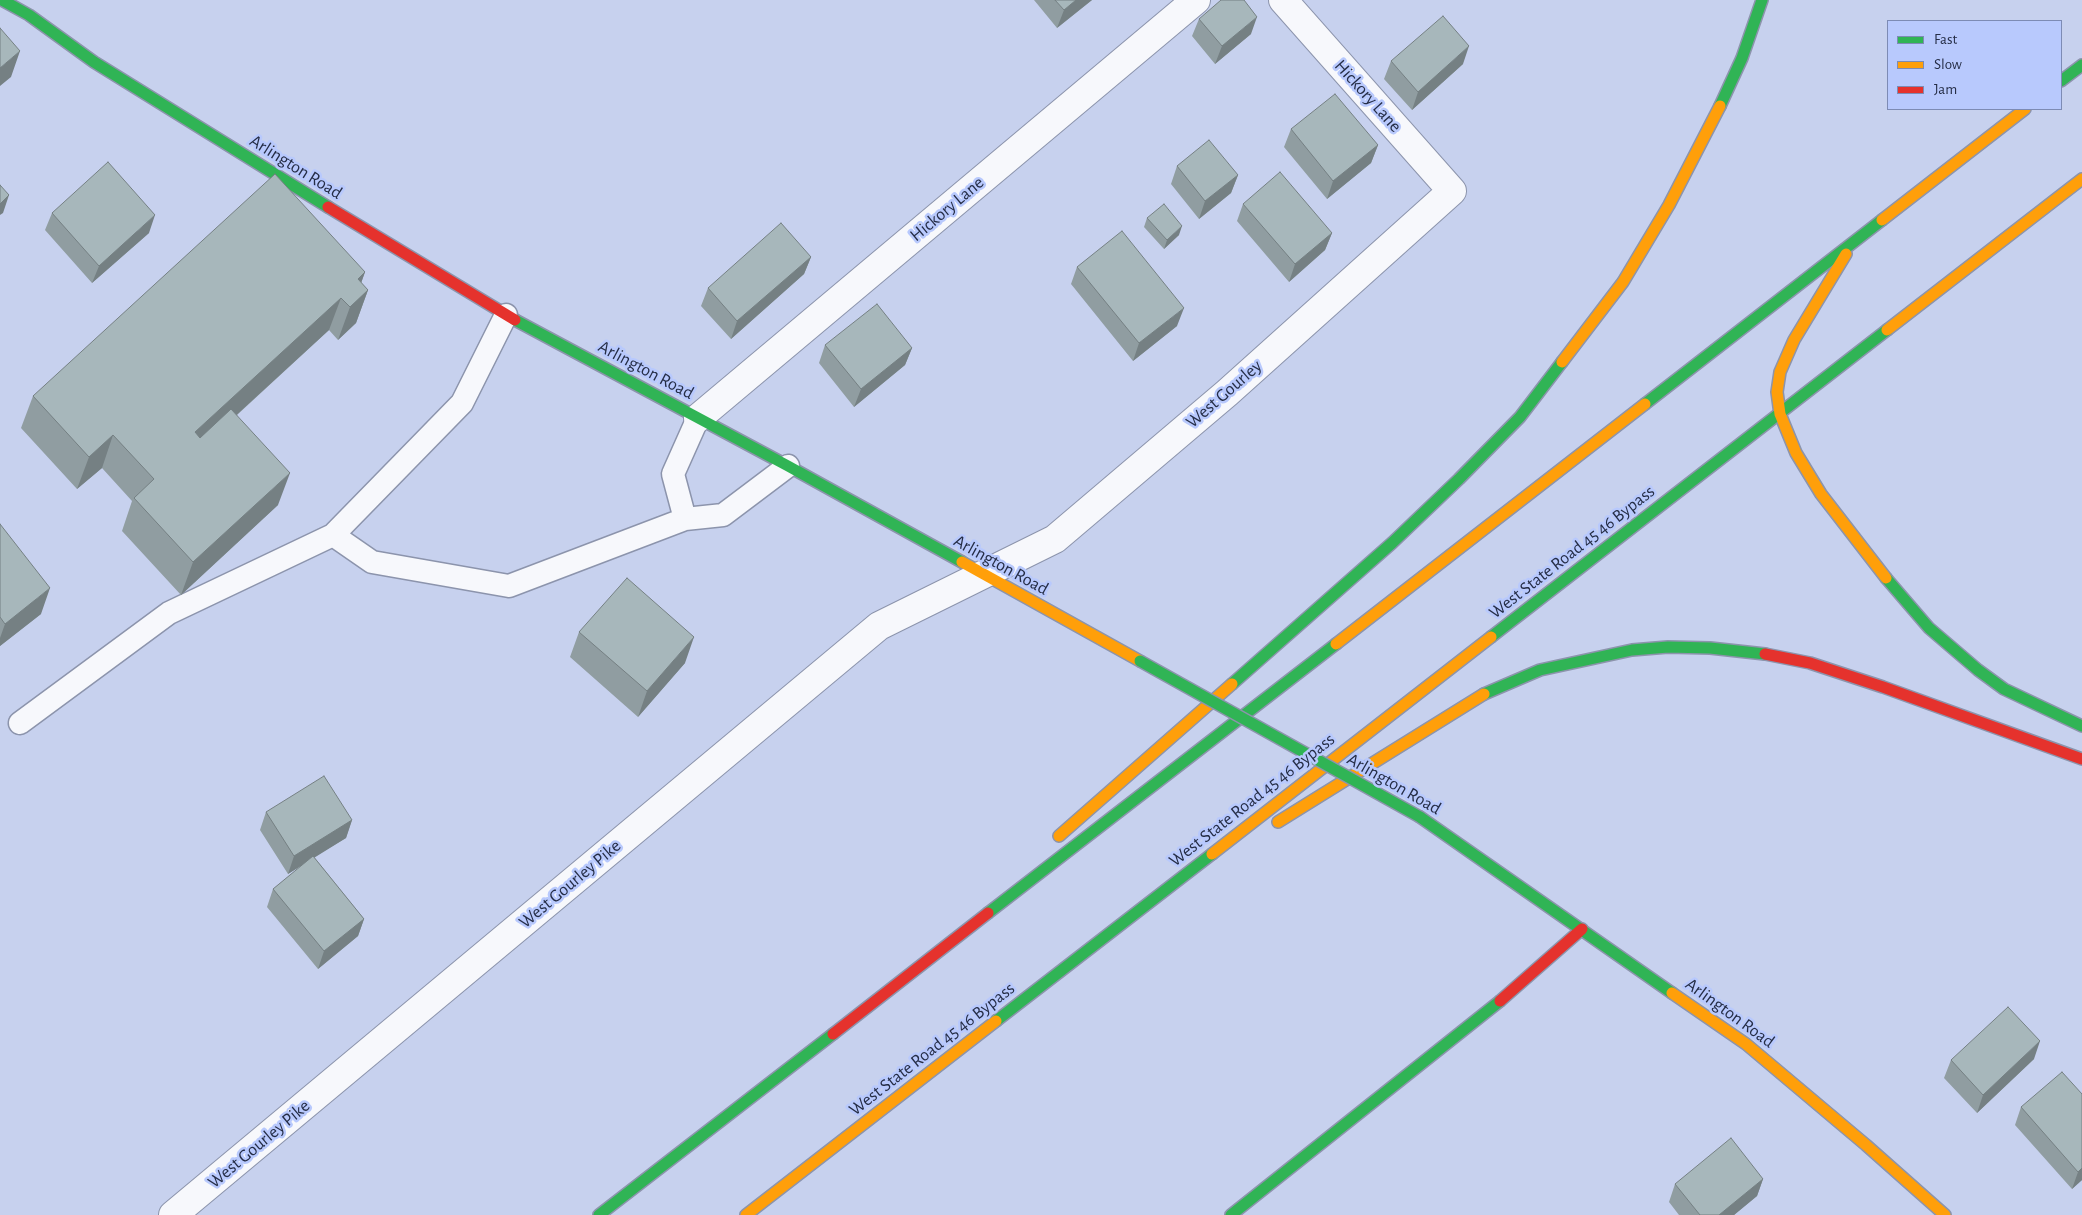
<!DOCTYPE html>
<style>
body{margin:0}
#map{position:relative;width:2082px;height:1215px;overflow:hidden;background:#c7d1ee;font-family:"Alegreya Sans",sans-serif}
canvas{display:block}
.legend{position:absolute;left:1887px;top:20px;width:175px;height:90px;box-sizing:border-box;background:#b8c9fd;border:1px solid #7d8bb4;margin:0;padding:6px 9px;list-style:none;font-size:15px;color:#252d46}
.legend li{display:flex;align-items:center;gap:10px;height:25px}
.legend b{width:25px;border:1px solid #7d8bb4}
</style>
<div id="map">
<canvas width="2082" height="1215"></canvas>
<ul class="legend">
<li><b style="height:6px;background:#30b455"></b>Fast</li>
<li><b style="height:6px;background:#ff9f0a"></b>Slow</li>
<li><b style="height:6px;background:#e5322d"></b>Jam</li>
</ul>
</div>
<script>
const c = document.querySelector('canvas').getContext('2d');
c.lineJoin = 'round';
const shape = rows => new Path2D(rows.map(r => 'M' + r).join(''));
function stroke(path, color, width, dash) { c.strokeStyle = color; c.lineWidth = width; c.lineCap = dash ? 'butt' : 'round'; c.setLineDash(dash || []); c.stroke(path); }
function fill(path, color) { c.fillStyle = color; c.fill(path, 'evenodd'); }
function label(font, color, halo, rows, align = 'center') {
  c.font = font + ' "Alegreya Sans",sans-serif'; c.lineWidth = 5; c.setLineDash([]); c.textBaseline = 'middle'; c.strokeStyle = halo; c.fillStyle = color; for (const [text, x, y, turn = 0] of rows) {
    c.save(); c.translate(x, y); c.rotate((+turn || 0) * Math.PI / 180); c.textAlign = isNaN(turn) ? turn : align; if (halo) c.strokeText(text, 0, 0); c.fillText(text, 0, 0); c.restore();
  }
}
const lane = shape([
 [506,315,462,403,333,535,372,562,509,586,685,519],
 [698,418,673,474,685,519,723,515,788,466],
 [20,723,169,613,333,535]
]);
const street = shape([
 [698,418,1196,0],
 [173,1215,879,626,1055,539,1227,393,1452,191,1283,0]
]);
const fast = shape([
 [2,0,29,15,94,62,328,207],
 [2061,81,2082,65],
 [1720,106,1742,58,1762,0],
 [515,320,788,466,962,562],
 [1645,404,1882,220],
 [1886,578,1929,628,1978,670,2004,689,2082,726],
 [1491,637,1887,330],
 [1232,684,1392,543,1459,479,1520,417,1562,362],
 [1484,694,1540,670,1632,650,1668,647,1710,648,1765,654],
 [1420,817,1672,993],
 [988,913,1336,644],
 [996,1021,1212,854],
 [599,1215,833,1034],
 [1231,1215,1500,1001]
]);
const slow = shape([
 [1882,220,2025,109],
 [1846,254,1794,340,1780,372,1777,392,1780,414,1796,453,1821,494,1886,578],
 [1887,330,2082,179],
 [1562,362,1623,282,1669,205,1720,106],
 [962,562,1140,661],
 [1336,644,1645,404],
 [1278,822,1484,694],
 [1059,836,1232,684],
 [1212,854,1491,637],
 [1672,993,1746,1044,1866,1145,1945,1215],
 [746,1215,996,1021]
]);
const jam = shape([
 [328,207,515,320],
 [1765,654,1810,663,1883,687,2082,759],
 [1500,1001,1582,929],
 [833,1034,988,913]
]);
stroke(lane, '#8c94ac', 25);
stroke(street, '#8c94ac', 30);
stroke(fast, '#8c94ac', 14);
stroke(slow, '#8c94ac', 14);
stroke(jam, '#8c94ac', 14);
stroke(lane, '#f7f8fc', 22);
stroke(street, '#f7f8fc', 28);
stroke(fast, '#30b455', 11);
stroke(slow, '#ff9f0a', 11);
stroke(jam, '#e5322d', 11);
const fastBridge = shape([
 [1140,661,1420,817]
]);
stroke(fastBridge, '#8c94ac', 14, []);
stroke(fastBridge, '#30b455', 11);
fill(shape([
 [1034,0,1092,0,1057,28],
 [1199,19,1251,34,1215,64,1192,36],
 [1391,61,1463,64,1412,110,1384,79],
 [1291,129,1378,145,1371,163,1327,199,1284,147],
 [1177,166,1238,175,1231,193,1199,219,1171,184],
 [1243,204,1332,233,1325,250,1289,282,1237,221],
 [52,213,149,233,92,283,45,230],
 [1147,218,1179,235,1164,249,1144,227],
 [811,257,804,274,731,339,701,306,708,288],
 [1077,267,1177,326,1133,361,1071,284],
 [365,272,361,283,368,290,356,323,338,340,329,330,237,415,278,505,181,595,122,531,132,501,102,468,77,489,21,428,33,396],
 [825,345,912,348,905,365,854,407,819,363],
 [0,524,41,614,0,646],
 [579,632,685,663,638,717,570,657],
 [266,812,352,820,346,838,314,857,364,919,358,936,318,969,267,907,273,889,305,863,288,874,260,830],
 [2034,1059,1977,1113,1944,1078,1951,1060],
 [2082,1094,2082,1180,2072,1189,2015,1125,2021,1107],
 [1763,1179,1757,1196,1734,1215,1679,1215,1669,1202,1675,1184]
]), '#909da1');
fill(shape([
 [1076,0,1092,0,1057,28,1064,10],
 [1257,17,1251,34,1215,64,1222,46],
 [1469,46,1463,64,1412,110,1418,92],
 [20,51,11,77,0,86,0,68],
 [1378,145,1371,163,1327,199,1333,181],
 [1238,175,1231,193,1199,219,1205,201],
 [9,195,3,213,0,215,0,204],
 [155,215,149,233,92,283,99,266],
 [1182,226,1179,235,1164,249,1167,240],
 [1332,233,1325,250,1289,282,1295,264],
 [811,257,804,274,731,339,737,321],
 [365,272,354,303,368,290,356,323,338,340,350,307,358,279],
 [341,298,329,330,183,464,195,432],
 [1184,308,1177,326,1133,361,1139,343],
 [912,348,905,365,854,407,861,389],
 [113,435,102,468,77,489,89,457],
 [290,473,278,505,181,595,193,562],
 [50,588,41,614,0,646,0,638,5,624],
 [694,637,685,663,638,717,647,691],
 [352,820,346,838,288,874,294,856],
 [364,919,358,936,318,969,324,951],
 [2040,1041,2034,1059,1977,1113,1983,1095],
 [2082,1168,2082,1180,2072,1189,2078,1172],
 [1763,1179,1757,1196,1734,1215,1719,1215]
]), '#758083');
const building = shape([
 [1055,0,1076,0,1064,10,1055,0],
 [1221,0,1244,0,1257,17,1222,46,1199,19,1221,0],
 [1443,16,1469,46,1418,92,1391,61,1443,16],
 [0,28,20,51,0,68,0,28],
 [1335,94,1378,145,1333,181,1291,129,1335,94],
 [1209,140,1238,175,1205,201,1177,166,1209,140],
 [108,162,155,215,99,266,52,213,108,162],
 [1280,172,1332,233,1295,264,1243,204,1280,172],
 [275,174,365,272,358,279,368,290,350,307,341,298,195,432,200,438,231,409,290,473,193,562,134,498,154,479,113,435,89,457,33,396,275,174],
 [0,185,9,195,0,204,0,185],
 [1164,204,1182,226,1167,240,1147,218,1164,204],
 [781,223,811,257,737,321,708,288,781,223],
 [1122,231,1184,308,1139,343,1077,267,1122,231],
 [877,304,912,348,861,389,825,345,877,304],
 [0,524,50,588,5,624,0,617,0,524],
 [627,578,694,637,647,691,579,632,627,578],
 [324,776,352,820,294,856,266,812,324,776],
 [313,856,364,919,324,951,273,889,313,856],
 [2008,1007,2040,1041,1983,1095,1951,1060,2008,1007],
 [2062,1072,2082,1094,2082,1168,2078,1172,2021,1107,2062,1072],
 [1731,1138,1763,1179,1719,1215,1700,1215,1675,1184,1731,1138]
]);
fill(building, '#a7b7bb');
stroke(building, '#758083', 1);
label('18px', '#252d46', '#b8c9fd', [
 ["Hickory Lane",1368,96,48],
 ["Arlington Road",296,167,32],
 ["Hickory Lane",947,209,-40],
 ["Arlington Road",646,370,28],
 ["West Gourley",1224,394,-41],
 ["West State Road 45 46 Bypass",1572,552,-38],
 ["Arlington Road",1001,565,29],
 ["Arlington Road",1394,784,30],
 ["West State Road 45 46 Bypass",1252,800,-38],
 ["West Gourley Pike",570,884,-40],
 ["Arlington Road",1730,1013,36],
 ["West State Road 45 46 Bypass",932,1049,-38],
 ["West Gourley Pike",259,1144,-40]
]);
</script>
